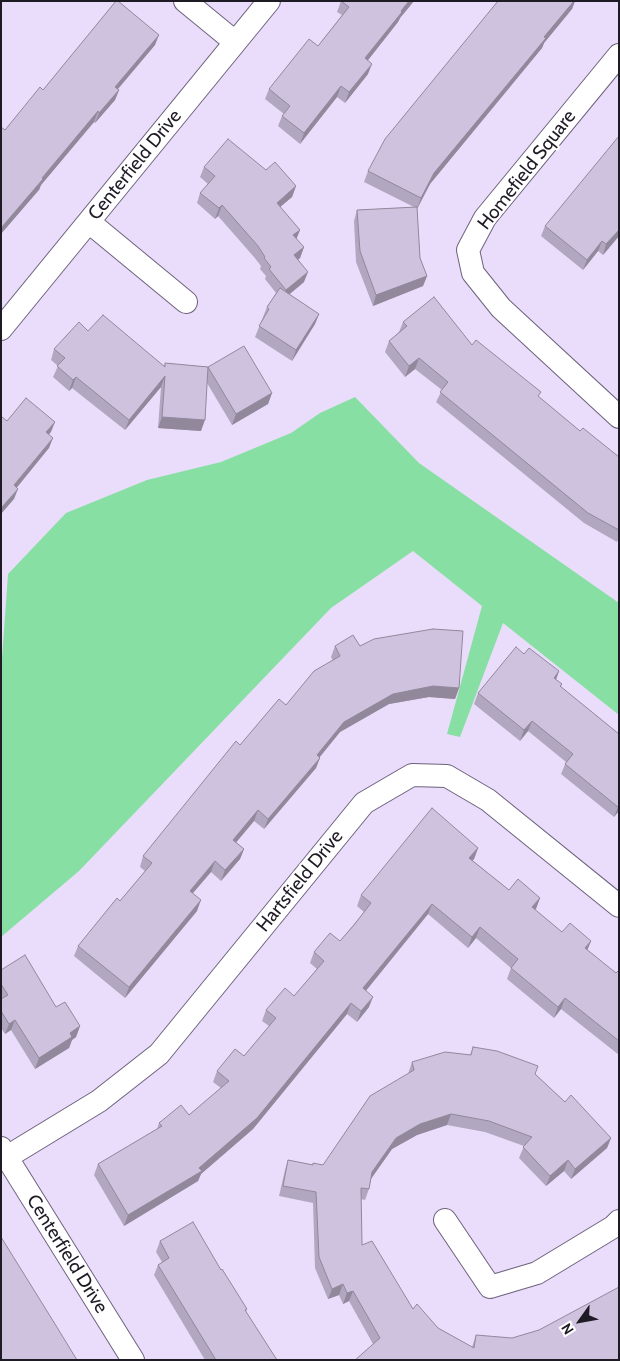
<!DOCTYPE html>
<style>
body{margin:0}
#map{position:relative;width:620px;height:1361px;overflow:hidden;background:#eaddfb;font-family:Cabin,sans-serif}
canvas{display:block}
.frame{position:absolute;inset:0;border:2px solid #1f1b25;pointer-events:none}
.north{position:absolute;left:555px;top:1296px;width:50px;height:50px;-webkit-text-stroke:4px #fff;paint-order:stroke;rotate:238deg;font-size:14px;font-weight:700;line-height:20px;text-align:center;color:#1f1b25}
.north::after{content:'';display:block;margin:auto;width:18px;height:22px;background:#1f1b25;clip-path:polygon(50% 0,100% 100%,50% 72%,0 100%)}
</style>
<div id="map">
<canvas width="620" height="1361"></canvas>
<div class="frame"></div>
<div class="north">N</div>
</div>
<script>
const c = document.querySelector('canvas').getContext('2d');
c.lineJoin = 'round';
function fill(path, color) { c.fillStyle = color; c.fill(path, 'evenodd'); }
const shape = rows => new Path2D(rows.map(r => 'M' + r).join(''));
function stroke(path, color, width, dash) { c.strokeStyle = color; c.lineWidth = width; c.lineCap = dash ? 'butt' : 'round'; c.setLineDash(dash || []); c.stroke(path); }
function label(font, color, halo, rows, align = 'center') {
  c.font = font + ' Cabin,sans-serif'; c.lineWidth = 4; c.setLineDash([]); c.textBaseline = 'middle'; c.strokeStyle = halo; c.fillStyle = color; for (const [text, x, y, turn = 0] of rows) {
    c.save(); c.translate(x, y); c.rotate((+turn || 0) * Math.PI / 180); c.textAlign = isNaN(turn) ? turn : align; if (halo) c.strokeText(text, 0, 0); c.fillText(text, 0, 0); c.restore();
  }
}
fill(shape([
 [355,397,419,463,619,603,619,715,503,623,460,737,447,734,482,606,413,551,331,608,79,871,1,937,1,672,8,574,66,513,147,480,221,462,291,433,320,413]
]), '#88dfa3');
const street = shape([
 [185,1,235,42],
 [619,55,485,218,468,250,473,273,501,308,619,417],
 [89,222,186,302],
 [1,329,269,1],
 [1,1148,133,1360],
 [7,1157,99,1101,159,1054,364,803,412,775,447,776,488,800,619,906],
 [445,1220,490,1287,537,1273,613,1227,619,1221]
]);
stroke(street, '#6d627c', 24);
stroke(street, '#fff', 22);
fill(shape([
 [341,1,414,1,400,18,398,22,368,60,368,74,345,103,337,97,300,144,278,126,282,116,284,114,265,99,269,89,318,46,342,15,337,12],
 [498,1,575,1,572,9,544,43,542,48,430,184,417,209,420,258,427,276,423,286,373,306,356,262,354,221,357,210,414,207,364,182,368,171],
 [155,45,118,89,119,90,115,100,95,123,94,122,41,185,39,190,5,130,43,90],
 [204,167,266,170,296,186,292,197,280,207,300,230,296,239,304,247,300,258,298,260,304,282,289,295,319,314,315,324,292,361,255,337,267,307,276,293,265,279,266,276,260,269,261,266,254,257,218,216,215,219,197,203,200,193,208,184,200,177],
 [545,226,619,236,603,255,598,251,583,270,541,236],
 [403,322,472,345,540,398,580,431,619,457,619,538,617,542,584,523,436,402,442,390,415,369,405,377,385,352,389,341,399,332],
 [88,331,164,366,165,363,208,367,272,393,268,404,232,425,207,383,201,431,158,428,161,387,125,430,72,388,69,391,53,377,58,366,51,360,54,349],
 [335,646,360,646,459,688,455,699,429,697,389,704,340,732,320,757,316,768,264,829,254,821,236,842,244,849,240,859,221,881,211,872,193,893,197,911,125,998,74,956,78,946,120,901,145,871,140,867,143,856,240,745,286,705,333,661,331,657],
 [524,654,559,671,556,680,562,684,561,687,619,734,619,811,614,817,561,774,566,762,528,731,520,741,474,704,478,693],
 [478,848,474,859,472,860,509,890,540,898,535,910,562,932,591,941,587,950,616,973,619,970,619,1055,561,1009,554,1018,507,979,511,968,476,938,468,948,428,914,366,991,369,1007,357,1022,347,1014,253,1129,201,1174,198,1181,124,1226,94,1175,98,1164,157,1129,159,1123,189,1115,221,1088,213,1082,217,1071,244,1056,269,1026,262,1021,266,1010,294,996,317,969,310,963,314,952,340,941,364,912,357,906,361,895],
 [1,970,56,1007,80,1026,76,1037,72,1040,69,1048,35,1069,11,1030,5,1034,1,1028],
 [473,1047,535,1074,565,1102,611,1138,607,1148,571,1179,564,1171,546,1186,519,1158,524,1146,485,1132,447,1125,417,1135,392,1149,371,1179,369,1189,365,1200,361,1199,362,1245,413,1309,438,1328,472,1347,476,1335,619,1360,373,1344,349,1301,343,1304,339,1295,328,1299,315,1268,313,1203,279,1196,285,1170,288,1160,312,1165,323,1165,408,1074,412,1062,470,1055],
 [160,1241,221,1270,247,1309,246,1312,277,1360,205,1360,154,1275,158,1265,162,1262,156,1252]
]), '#b2a7c0');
fill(shape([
 [409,1,414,1,400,18,398,22,361,69,365,58],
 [572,1,575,1,572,9,544,43,542,48,430,184,417,209,421,198,434,173],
 [159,35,155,45,111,97,115,87],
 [372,64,368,74,345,103,349,92],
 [341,86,337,97,300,144,304,133],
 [119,90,115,100,95,123,99,113],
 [98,111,94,122,41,185,39,190,1,234,1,228],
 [296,186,292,197,273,213,277,203],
 [222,205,218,216,215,219,219,208],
 [300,230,296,240,293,235],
 [619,230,619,236,603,255,606,244],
 [602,241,598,251,583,270,587,260],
 [304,247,300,258,290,266,294,255],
 [308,272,304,282,282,300,286,290],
 [427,276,423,286,373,306,376,295],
 [319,314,315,324,292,361,296,350],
 [419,358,415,369,405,377,409,366],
 [165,376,161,387,125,430,129,420],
 [76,377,72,388,69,391,73,380],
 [272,393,268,404,232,425,236,414],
 [162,417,205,420,201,431,158,428],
 [55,422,51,432,42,443,46,432],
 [53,438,49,448,10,496,14,485],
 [18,489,14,499,1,514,1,508],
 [559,671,555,682,554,678],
 [433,686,459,688,455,699,429,697,389,704,340,732,313,765,317,755,344,722,393,694],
 [532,721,528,731,520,741,524,730],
 [320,758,316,768,264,829,268,819],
 [619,805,619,811,614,817,618,807],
 [258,810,254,821,229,851,233,840],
 [478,848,474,859,465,868,469,858],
 [244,849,240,859,221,881,225,870],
 [215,861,211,872,186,901,190,891],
 [540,898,536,909,528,918,532,907],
 [201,900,197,911,125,998,129,987],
 [432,904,428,914,359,999,363,988],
 [480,927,476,938,468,948,472,937],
 [591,941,587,951,585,948],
 [373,997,369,1007,357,1022,361,1011],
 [565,998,561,1009,554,1018,558,1007],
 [351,1003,347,1014,253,1129,201,1174,198,1181,124,1226,128,1215,199,1168],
 [15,1020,11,1030,5,1034,9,1024],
 [80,1026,76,1037,72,1040,69,1048,35,1069,39,1058,70,1033],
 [451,1114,447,1125,417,1135,392,1149,368,1183,372,1172,396,1138,420,1124],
 [611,1138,607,1148,571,1179,575,1169],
 [568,1160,564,1171,546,1186,550,1176],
 [343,1284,339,1295,328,1299,332,1289],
 [353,1291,349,1301,343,1304,347,1293]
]), '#91889c');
const building = shape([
 [116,1,118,1,159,35,115,87,119,90,99,113,98,111,42,178,43,179,1,228,1,127,5,130,40,87,43,90,116,1],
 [341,1,409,1,401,11,402,12,365,58,372,64,349,92,341,86,304,133,282,116,290,106,269,89,309,39,318,46,349,7,341,1],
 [498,1,574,1,544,37,546,38,434,173,421,198,368,171,385,139,498,1],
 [619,136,619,230,606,244,602,241,587,260,545,226,619,136],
 [228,139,266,170,275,162,296,186,277,203,300,230,293,235,304,247,294,255,308,272,286,290,269,269,271,267,264,258,265,257,258,246,222,205,219,208,200,193,215,176,204,167,228,139],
 [417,207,420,258,427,276,376,295,360,251,357,210,417,207],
 [280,288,319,314,296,350,259,326,269,309,267,307,280,288],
 [434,297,472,345,476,340,541,392,538,396,580,431,583,428,619,457,619,530,588,513,440,392,448,382,419,358,409,366,389,341,407,326,403,322,434,297],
 [103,315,165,367,165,363,208,367,244,346,272,393,236,414,208,367,205,420,162,417,165,376,129,420,76,377,73,380,57,366,65,358,54,349,79,322,88,331,103,315],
 [26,398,55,422,46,432,53,438,14,485,18,489,1,508,1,418,2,417,7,421,26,398],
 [433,629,463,631,459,688,433,686,393,694,344,722,317,755,320,758,268,819,258,810,233,840,244,849,225,870,215,861,190,891,201,900,129,987,78,946,117,898,120,901,152,863,143,856,236,741,240,745,279,699,286,705,314,671,340,656,335,646,353,635,360,646,374,639,433,629],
 [516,647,524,654,529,648,559,671,554,678,562,684,560,686,619,734,619,805,618,807,565,764,573,754,532,721,524,730,478,693,516,647],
 [432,808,478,848,469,858,509,890,518,879,540,898,532,907,562,932,570,923,591,941,585,948,616,973,619,970,619,1041,565,998,558,1007,511,968,518,959,480,927,472,937,432,904,363,988,373,997,361,1011,351,1003,257,1118,199,1168,202,1171,128,1215,98,1164,162,1126,159,1123,181,1105,189,1115,229,1081,217,1071,235,1049,244,1056,276,1018,266,1010,285,988,294,996,324,961,314,952,330,933,340,941,354,925,371,903,361,895,432,808],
 [25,955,56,1007,65,1002,80,1026,70,1033,72,1037,39,1058,15,1020,9,1024,1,1011,1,999,8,995,1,984,1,970,25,955],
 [473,1047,497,1051,538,1066,535,1074,565,1102,571,1095,611,1138,575,1169,568,1160,550,1176,523,1147,532,1137,489,1121,451,1114,420,1124,396,1138,372,1172,369,1189,361,1188,362,1245,372,1241,413,1309,417,1304,438,1328,474,1348,476,1335,512,1338,539,1330,619,1287,619,1360,355,1360,380,1338,353,1291,347,1293,343,1284,332,1289,319,1257,316,1192,283,1186,288,1160,313,1165,313,1163,323,1165,370,1096,414,1070,412,1062,445,1052,471,1055,473,1047],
 [193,1222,221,1270,222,1269,247,1309,245,1310,277,1360,216,1360,158,1265,169,1258,160,1241,193,1222],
 [1,1237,55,1324,77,1360,2,1360,1,1359,1,1237]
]);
fill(building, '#cfc2df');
stroke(building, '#91889c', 1);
label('19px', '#1f1b25', '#fff', [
 ["Centerfield Drive",135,165,-51],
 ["Homefield Square",527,170,-52],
 ["Hartsfield Drive",300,881,-51],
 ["Centerfield Drive",67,1254,58]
]);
</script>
